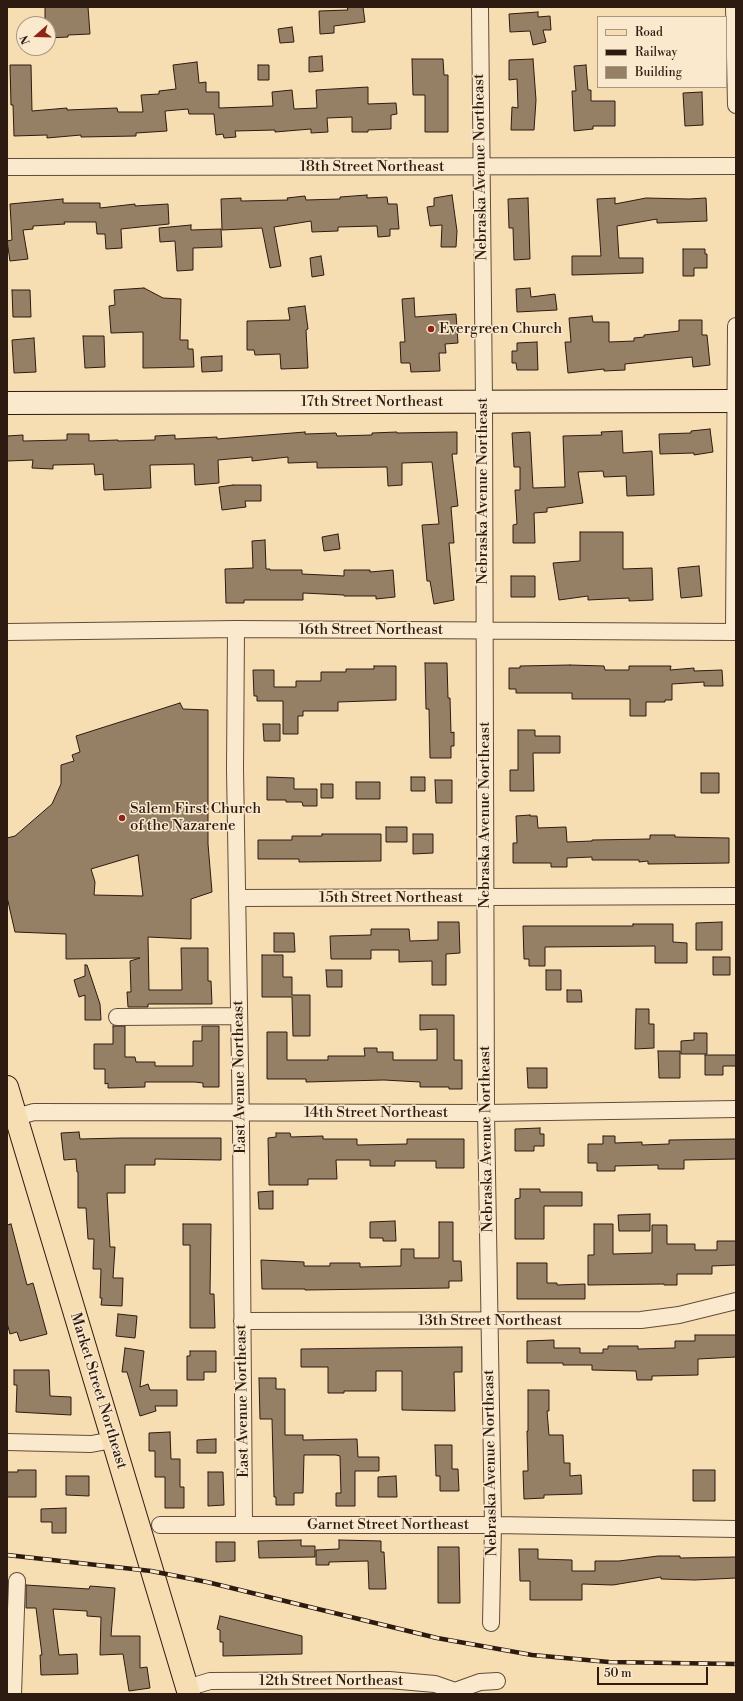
<!DOCTYPE html>
<style>
body{margin:0}
#map{position:relative;width:743px;height:1701px;overflow:hidden;background:#f7ddb2;font-family:"Libre Bodoni",serif}
canvas{display:block}
.frame{position:absolute;inset:0;border:8px solid #2d1b12;pointer-events:none}
.legend{position:absolute;left:597px;top:16px;width:130px;height:72px;box-sizing:border-box;background:#fae9cd;border:1px solid #a89782;margin:0;padding:5px 7px;list-style:none;font-size:12px;color:#2d1b12}
.legend li{display:flex;align-items:center;gap:8px;height:20px}
.legend b{width:20px;border:1px solid #a89782}
.north{position:absolute;left:16px;top:16px;width:40px;height:40px;box-sizing:border-box;background:#fae9cd;border:1px solid #a89782;border-radius:50%;rotate:250deg;font-size:11px;font-weight:700;line-height:16px;text-align:center;color:#2d1b12}
.north::after{content:'';display:block;margin:auto;width:14px;height:18px;background:#8f2418;clip-path:polygon(50% 0,100% 100%,50% 72%,0 100%)}
.scale{position:absolute;left:597px;top:1667px;width:111px;height:18px;box-sizing:border-box;border:2px solid #2d1b12;border-top:0;padding-left:5px;font-size:12px;line-height:14px;white-space:nowrap;color:#2d1b12;-webkit-text-stroke:3px #fae9cd;paint-order:stroke}
</style>
<div id="map">
<canvas width="743" height="1701"></canvas>
<div class="frame"></div>
<ul class="legend">
<li><b style="height:5px;background:#f7ddb2"></b>Road</li>
<li><b style="height:5px;background:#2d1b12"></b>Railway</li>
<li><b style="height:11px;background:#968065"></b>Building</li>
</ul>
<div class="north">N</div>
<div class="scale">50 m</div>
</div>
<script>
const c = document.querySelector('canvas').getContext('2d');
c.lineJoin = 'round';
function fill(path, color) { c.fillStyle = color; c.fill(path, 'evenodd'); }
const shape = rows => new Path2D(rows.map(r => 'M' + r).join(''));
function stroke(path, color, width, dash) { c.strokeStyle = color; c.lineWidth = width; c.lineCap = dash ? 'butt' : 'round'; c.setLineDash(dash || []); c.stroke(path); }
function label(font, color, halo, rows, align = 'center') {
  c.font = font + ' "Libre Bodoni",serif'; c.lineWidth = 3; c.setLineDash([]); c.textBaseline = 'middle'; c.strokeStyle = halo; c.fillStyle = color; for (const [text, x, y, turn = 0] of rows) {
    c.save(); c.translate(x, y); c.rotate((+turn || 0) * Math.PI / 180); c.textAlign = isNaN(turn) ? turn : align; if (halo) c.strokeText(text, 0, 0); c.fillText(text, 0, 0); c.restore();
  }
}
const building = shape([
 [45,7,88,7,90,34,68,35,68,37,48,38,48,24,45,24,45,7],
 [347,7,363,7,365,22,334,26,334,33,320,34,319,11,348,10,347,7],
 [538,12,538,17,550,16,551,30,543,30,546,42,533,45,530,31,510,32,509,14,538,12],
 [292,27,294,42,280,43,278,29,292,27],
 [322,56,323,71,309,72,309,57,322,56],
 [412,59,443,59,444,75,448,75,448,132,425,132,425,95,413,95,412,59],
 [533,59,536,100,534,130,511,130,512,107,518,108,517,79,509,80,509,60,533,59],
 [197,62,199,83,206,82,206,92,219,92,219,108,273,106,272,92,292,90,294,109,317,108,316,90,368,87,368,104,396,103,397,114,391,115,391,129,368,130,368,132,352,132,352,117,327,118,328,132,311,133,311,129,275,132,275,130,235,131,236,137,224,138,223,134,216,135,214,114,189,114,188,109,165,111,167,131,136,133,136,136,81,137,81,135,47,138,47,135,14,136,13,105,11,105,10,65,31,65,32,111,67,108,67,110,117,108,118,112,143,112,141,95,159,94,159,91,176,89,173,65,197,62],
 [258,65,269,65,269,80,258,80,258,65],
 [586,65,588,90,591,90,591,101,615,101,615,126,593,126,593,129,574,131,572,91,576,91,574,66,586,65],
 [702,92,703,125,685,126,683,93,702,92],
 [367,195,367,198,387,197,388,204,397,204,399,229,390,229,390,236,378,237,377,226,338,227,338,231,312,232,311,221,274,227,281,266,270,268,262,228,222,230,221,199,241,198,241,201,288,200,287,198,305,196,306,200,340,199,340,197,367,195],
 [452,195,457,231,456,247,441,247,442,225,430,226,427,207,434,206,434,198,452,195],
 [528,198,530,259,514,260,513,228,509,228,508,199,528,198],
 [615,198,615,204,646,198,689,199,706,198,707,221,657,223,657,219,617,226,619,258,643,258,643,273,572,275,572,256,601,256,597,199,615,198],
 [63,199,63,203,100,203,100,208,135,204,135,206,168,204,169,224,121,229,122,248,106,249,105,234,97,234,96,222,64,222,65,224,33,226,33,229,23,230,28,259,10,261,7,241,12,240,10,204,63,199],
 [191,225,191,230,221,229,222,247,193,248,193,270,177,271,175,241,160,242,159,228,191,225],
 [683,249,705,249,705,254,707,254,707,268,694,268,694,276,683,276,683,249],
 [321,256,324,275,312,277,310,258,321,256],
 [144,288,163,298,181,299,180,340,188,340,188,349,193,349,194,367,143,368,143,332,111,333,109,306,115,305,114,290,144,288],
 [530,288,531,297,555,294,557,310,517,312,516,289,530,288],
 [12,290,30,290,31,317,13,317,12,290],
 [414,298,415,317,456,314,458,343,445,344,446,353,439,353,440,371,411,372,410,363,401,363,400,342,405,342,402,299,414,298],
 [305,306,308,329,306,330,308,368,281,369,280,354,255,355,254,350,247,350,247,321,290,320,288,308,305,306],
 [592,316,593,322,609,322,609,342,634,341,634,338,644,337,644,335,679,331,679,320,702,320,702,335,707,335,710,365,693,367,692,357,625,364,625,370,604,371,604,369,568,373,565,342,571,342,569,318,592,316],
 [83,336,104,336,105,367,85,368,83,336],
 [34,338,36,372,14,373,12,340,34,338],
 [537,342,538,370,517,370,516,363,512,363,512,351,517,351,517,343,537,342],
 [222,356,222,371,202,372,201,357,222,356],
 [710,429,713,452,694,455,694,453,660,454,659,434,691,433,691,431,710,429],
 [622,431,623,453,652,451,654,495,627,496,626,476,604,477,603,471,578,472,583,503,547,508,547,512,534,513,535,543,513,543,513,525,517,524,515,490,520,490,520,467,514,467,512,433,530,432,533,488,565,487,563,436,602,435,601,432,622,431],
 [305,432,305,434,336,433,337,436,372,435,372,433,397,432,397,433,457,432,457,454,452,454,458,506,451,507,454,543,449,543,454,600,434,604,430,581,427,581,422,525,439,524,432,462,402,463,402,485,388,486,387,467,317,468,317,462,288,463,288,457,252,461,252,457,218,460,219,483,195,485,194,464,150,465,151,488,104,490,103,474,95,475,94,464,53,465,53,469,32,468,33,460,7,461,7,436,23,435,23,441,67,440,67,434,89,434,89,441,118,440,118,441,155,440,155,436,175,435,175,439,217,437,217,439,305,432],
 [233,485,261,485,261,501,245,501,246,507,222,510,219,487,233,485],
 [580,532,623,532,623,569,652,568,653,600,629,601,629,598,588,600,588,596,559,600,553,563,580,561,580,532],
 [338,534,340,549,324,551,322,537,338,534],
 [265,540,266,569,270,569,270,570,302,570,302,574,344,576,344,570,370,570,370,572,393,570,395,597,376,599,376,596,344,596,344,595,303,593,303,600,244,600,244,603,226,603,225,569,253,568,252,541,265,540],
 [699,566,702,596,681,598,678,568,699,566],
 [511,576,535,576,535,597,511,597,511,576],
 [425,663,447,663,448,698,450,698,451,733,454,732,454,746,451,746,451,758,430,758,429,709,426,709,425,663],
 [570,665,604,666,605,670,629,670,629,666,671,666,670,670,694,668,694,671,722,670,723,686,704,686,704,682,672,684,672,700,665,700,665,702,646,702,646,716,630,716,630,699,572,699,572,693,516,693,516,689,509,689,509,668,520,668,520,666,570,665],
 [374,666,396,666,396,700,338,702,338,711,303,711,303,716,298,716,298,734,283,734,283,701,257,701,257,696,254,696,253,670,274,670,274,687,296,687,296,681,321,681,321,672,346,672,346,669,374,669,374,666],
 [180,703,183,709,208,710,208,844,212,892,191,899,191,939,148,937,149,990,182,990,181,948,208,948,208,981,211,981,212,1004,148,1004,148,1007,128,1007,127,992,131,992,130,961,140,958,66,959,66,934,15,932,7,897,7,838,15,836,52,804,61,784,61,765,74,761,72,755,80,752,76,736,180,703],
 [138,855,143,896,94,895,95,882,91,869,138,855],
 [263,724,280,724,280,741,264,741,263,724],
 [518,730,535,730,535,736,560,736,560,753,533,753,534,791,510,791,510,770,518,770,518,730],
 [701,773,719,773,719,793,701,793,701,773],
 [267,777,294,778,294,789,317,789,317,806,303,806,302,802,286,802,286,800,267,800,267,777],
 [411,777,425,777,425,791,411,791,411,777],
 [435,780,452,780,452,803,436,803,435,780],
 [356,782,380,782,380,799,356,799,356,782],
 [321,784,333,784,333,798,321,798,321,784],
 [530,815,530,816,537,816,538,828,566,827,567,842,592,841,592,840,650,839,650,835,675,835,675,837,729,838,729,863,648,864,648,861,639,862,639,860,592,860,592,857,567,858,567,867,551,867,551,863,513,863,513,843,517,843,516,816,530,815],
 [386,827,407,827,407,842,386,842,386,827],
 [322,834,381,834,381,861,299,862,299,859,258,859,258,840,292,840,292,836,322,836,322,834],
 [413,834,433,834,433,853,413,854,413,834],
 [438,922,459,922,460,953,446,954,446,985,432,985,432,961,399,962,399,950,371,950,371,959,331,959,330,936,371,935,371,929,409,929,410,941,438,940,438,922],
 [722,922,722,950,696,950,696,923,722,922],
 [633,924,673,924,673,942,687,943,687,963,655,963,655,946,545,947,545,966,529,966,529,959,524,959,523,926,633,926,633,924],
 [274,933,294,933,295,952,274,952,274,933],
 [262,955,283,955,283,977,292,977,292,995,310,995,310,1036,293,1036,292,997,262,997,262,955],
 [713,957,730,957,730,975,713,975,713,957],
 [85,965,87,965,100,1004,101,1020,85,1020,85,995,79,997,74,980,85,976,85,965],
 [326,970,342,970,342,987,327,987,326,970],
 [546,970,561,970,561,990,546,990,546,970],
 [567,990,581,990,582,1002,567,1002,567,990],
 [636,1009,649,1009,649,1024,654,1024,654,1048,635,1049,636,1009],
 [420,1015,454,1015,454,1060,462,1060,462,1089,449,1089,449,1087,420,1087,420,1082,384,1080,306,1082,306,1079,267,1079,267,1032,287,1032,287,1060,328,1060,328,1056,365,1056,364,1048,377,1048,377,1052,393,1052,393,1060,437,1060,437,1029,420,1030,420,1015],
 [113,1026,125,1026,125,1057,135,1057,136,1062,155,1062,155,1066,193,1066,193,1041,202,1041,202,1026,219,1026,219,1087,203,1087,203,1083,195,1082,145,1082,145,1087,108,1088,108,1083,105,1084,105,1069,94,1069,94,1044,113,1044,113,1026],
 [694,1033,707,1033,707,1054,681,1054,681,1041,694,1040,694,1033],
 [658,1051,680,1051,680,1078,659,1078,658,1051],
 [705,1055,736,1055,736,1066,723,1066,723,1075,705,1075,705,1055],
 [527,1068,547,1068,547,1088,528,1088,527,1068],
 [540,1128,540,1134,544,1134,544,1146,534,1146,534,1151,515,1151,515,1129,540,1128],
 [79,1132,80,1139,122,1138,221,1138,221,1160,155,1159,155,1165,125,1165,125,1193,107,1193,110,1247,115,1247,113,1278,123,1278,122,1306,101,1305,102,1298,100,1298,101,1269,93,1269,94,1239,88,1239,86,1208,78,1208,78,1172,77,1172,76,1159,64,1160,61,1133,79,1132],
 [276,1133,290,1133,291,1137,323,1136,323,1139,357,1139,357,1145,407,1144,407,1139,464,1139,464,1168,436,1168,436,1161,395,1161,395,1166,370,1166,370,1160,336,1160,337,1179,308,1179,308,1185,269,1185,268,1138,276,1137,276,1133],
 [603,1136,615,1136,615,1143,642,1142,642,1145,669,1144,669,1140,736,1139,736,1159,684,1160,684,1169,658,1169,658,1165,615,1166,615,1171,597,1171,597,1163,588,1163,588,1144,603,1144,603,1136],
 [520,1189,540,1189,540,1192,582,1192,582,1206,544,1206,544,1239,515,1239,515,1199,520,1198,520,1189],
 [273,1191,273,1209,259,1209,258,1192,273,1191],
 [650,1214,650,1231,619,1231,618,1215,650,1214],
 [395,1221,396,1241,383,1241,383,1238,370,1238,370,1222,395,1221],
 [439,1222,453,1222,453,1261,461,1261,462,1281,449,1281,449,1288,305,1290,305,1289,262,1289,261,1260,304,1262,304,1266,330,1266,330,1263,360,1263,360,1267,401,1266,401,1249,414,1249,414,1258,439,1258,439,1222],
 [11,1224,27,1285,33,1283,47,1334,20,1341,17,1332,10,1334,7,1323,7,1225,11,1224],
 [183,1224,211,1224,210,1294,214,1294,215,1328,190,1328,190,1245,183,1245,183,1224],
 [594,1224,613,1224,613,1254,652,1253,652,1225,667,1225,667,1244,695,1244,695,1250,717,1250,717,1241,736,1241,736,1265,712,1266,712,1274,677,1274,677,1285,664,1285,664,1284,588,1285,588,1255,594,1255,594,1224],
 [517,1263,547,1263,547,1283,557,1283,557,1285,585,1284,585,1299,517,1299,517,1263],
 [118,1314,137,1316,135,1338,116,1336,118,1314],
 [695,1335,736,1335,736,1357,698,1359,698,1375,652,1376,652,1380,637,1380,636,1371,592,1370,592,1365,563,1365,563,1363,527,1363,527,1341,554,1340,554,1348,580,1348,580,1353,603,1353,603,1349,608,1349,608,1346,638,1346,638,1349,675,1348,675,1341,695,1341,695,1335],
 [462,1347,462,1372,454,1372,455,1411,402,1410,402,1371,376,1371,376,1391,344,1391,344,1393,328,1393,328,1367,301,1367,301,1349,462,1347],
 [125,1348,144,1351,140,1387,148,1384,150,1390,177,1390,177,1406,155,1406,156,1411,140,1416,127,1372,122,1372,125,1348],
 [190,1351,216,1351,216,1372,204,1372,204,1380,187,1380,187,1356,190,1356,190,1351],
 [14,1370,49,1370,50,1396,71,1397,71,1415,16,1412,17,1385,14,1385,14,1370],
 [259,1378,276,1378,276,1389,285,1389,285,1435,303,1435,303,1440,357,1439,358,1457,379,1457,379,1471,355,1471,355,1506,336,1506,336,1493,341,1493,340,1456,336,1455,304,1455,303,1493,294,1493,294,1505,276,1505,276,1497,274,1497,272,1419,260,1419,259,1378],
 [528,1390,549,1390,549,1411,547,1411,549,1435,563,1435,564,1463,570,1463,570,1476,581,1475,582,1494,544,1495,544,1498,524,1499,523,1471,528,1471,527,1431,528,1431,528,1390],
 [170,1432,171,1459,180,1459,180,1487,184,1487,184,1508,165,1508,165,1477,155,1477,155,1451,149,1451,149,1433,170,1432],
 [216,1439,216,1453,197,1453,197,1440,216,1439],
 [435,1445,452,1445,452,1469,458,1469,459,1491,440,1491,440,1476,436,1476,435,1445],
 [18,1470,36,1470,36,1497,7,1497,7,1472,18,1472,18,1470],
 [693,1470,715,1470,715,1501,693,1501,693,1470],
 [208,1472,223,1472,224,1505,208,1506,208,1472],
 [66,1476,89,1476,89,1496,66,1495,66,1476],
 [396,1476,397,1497,378,1497,378,1477,396,1476],
 [66,1508,66,1533,52,1533,52,1522,41,1522,41,1509,66,1508],
 [301,1540,301,1546,315,1546,315,1557,259,1558,258,1541,301,1540],
 [339,1540,381,1541,381,1552,384,1552,386,1589,369,1589,368,1561,329,1562,329,1565,316,1565,316,1550,339,1549,339,1540],
 [216,1542,235,1542,235,1561,216,1562,216,1542],
 [438,1547,459,1547,460,1603,438,1603,438,1547],
 [519,1549,538,1549,538,1559,572,1560,572,1571,595,1571,595,1561,619,1561,658,1556,680,1556,680,1558,736,1557,736,1578,695,1580,661,1579,661,1577,613,1585,582,1584,582,1600,530,1600,530,1581,520,1581,519,1549],
 [26,1585,89,1589,90,1586,115,1588,111,1636,140,1636,140,1668,147,1667,150,1688,129,1691,123,1654,100,1655,101,1617,87,1616,87,1611,53,1609,59,1655,77,1654,78,1674,41,1675,40,1655,42,1655,36,1608,26,1608,26,1585],
 [220,1616,302,1636,302,1654,223,1656,223,1642,220,1642,220,1630,217,1629,220,1616]
]);
fill(building, '#968065');
stroke(building, '#2d1b12', 1);
const minor = shape([
 [480,7,484,401,486,1113,493,1525,491,1623],
 [734,7,736,105],
 [7,167,736,166],
 [236,629,235,769,241,1126,244,1525],
 [7,632,236,629,736,632],
 [734,632,736,326],
 [237,898,736,896],
 [117,1017,239,1016],
 [16,1117,34,1112,486,1113,736,1109],
 [242,1321,641,1320,679,1315,736,1301],
 [7,1442,91,1444,113,1440],
 [160,1525,493,1525,736,1529],
 [187,1688,210,1681,389,1680,435,1684,455,1691,480,1682,497,1681],
 [13,1694,17,1581]
]);
const secondary = shape([
 [7,403,736,401]
]);
const primary = shape([
 [7,1087,189,1694]
]);
stroke(minor, '#604c3a', 18);
stroke(secondary, '#2d1b12', 24);
stroke(primary, '#2d1b12', 24);
stroke(minor, '#fae9cd', 16);
stroke(secondary, '#fae9cd', 22);
stroke(primary, '#f7ddb2', 22);
const rail = shape([
 [7,1555,151,1571,207,1582,437,1638,532,1655,609,1662,736,1664]
]);
stroke(rail, '#2d1b12', 4.5);
stroke(rail, '#fae9cd', 3, [9]);
for (const [x, y, r, color] of [
 [431,329,4,"#8f2418"],
 [122,818,4,"#8f2418"]
]) { const dot = new Path2D(); dot.arc(x, y, r, 0, 2 * Math.PI); c.fillStyle = color; c.fill(dot); stroke(dot, '#fae9cd', 1.5); }
label('15px', '#2d1b12', '#fae9cd', [
 ["18th Street Northeast",372,167],
 ["Nebraska Avenue Northeast",481,167,-91],
 ["17th Street Northeast",372,402],
 ["Nebraska Avenue Northeast",483,491,-90],
 ["16th Street Northeast",371,630],
 ["Nebraska Avenue Northeast",485,815,-90],
 ["15th Street Northeast",391,898],
 ["East Avenue Northeast",240,1077,-91],
 ["14th Street Northeast",376,1113],
 ["Nebraska Avenue Northeast",487,1139,-91],
 ["13th Street Northeast",490,1321],
 ["Market Street Northeast",98,1391,73],
 ["East Avenue Northeast",243,1401,-91],
 ["Nebraska Avenue Northeast",491,1463,-91],
 ["Garnet Street Northeast",388,1525],
 ["12th Street Northeast",331,1681]
]);
label('15px', '#2d1b12', '#fae9cd', [
 ["Evergreen Church",439,329],
 ["Salem First Church",130,809],
 ["of the Nazarene",130,826]
], 'left');
</script>
